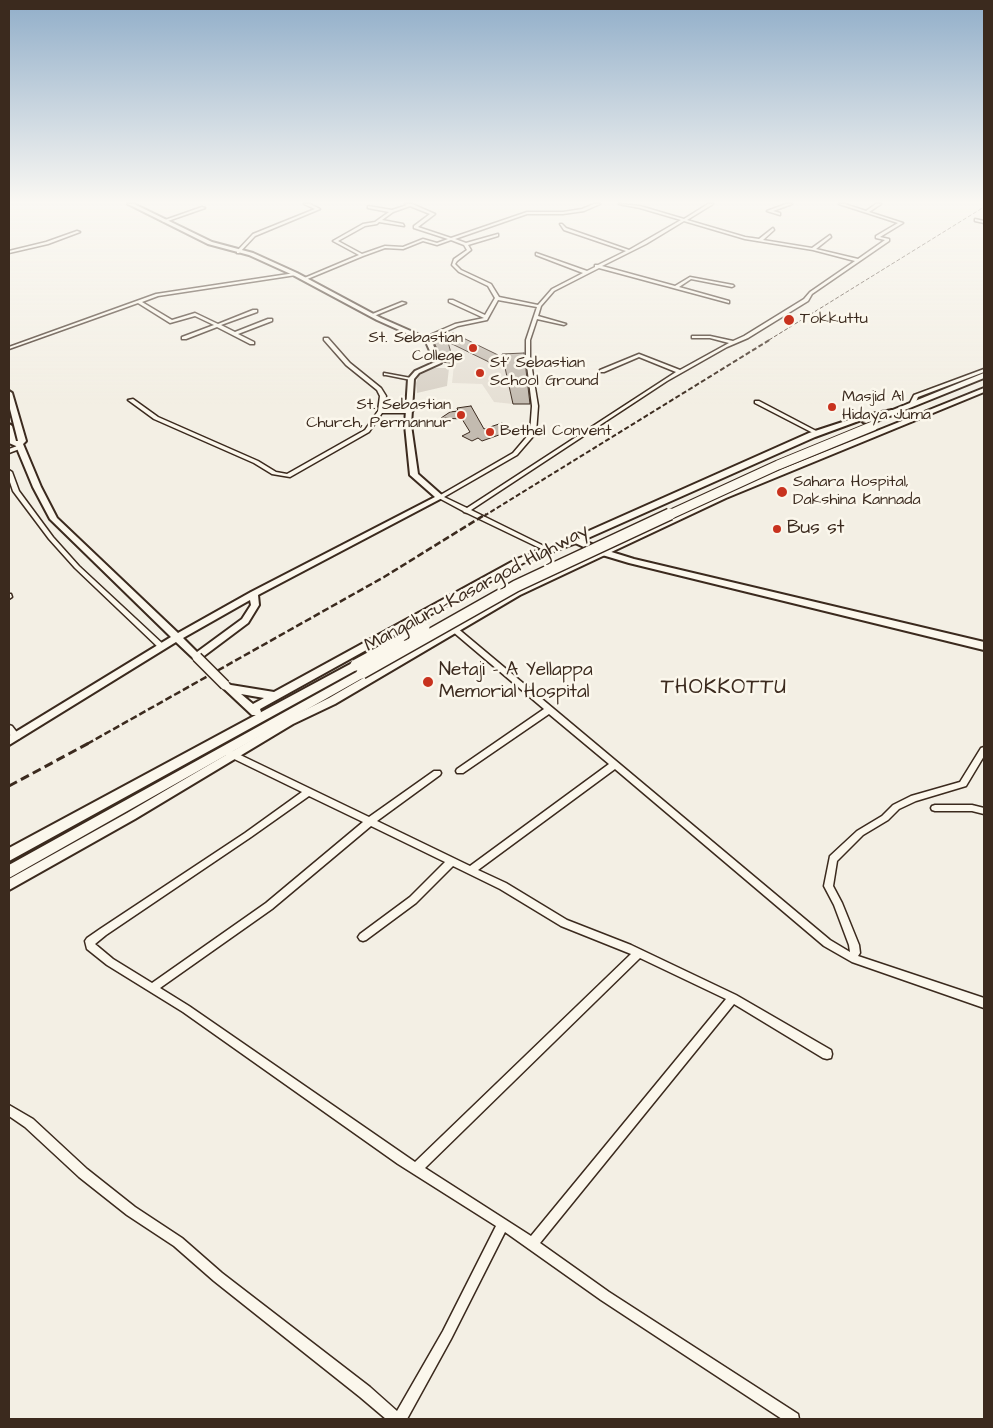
<!DOCTYPE html>
<style>
body{margin:0}
#map{position:relative;width:993px;height:1428px;overflow:hidden;background:#f3efe4;font-family:"Architects Daughter",sans-serif}
canvas{display:block}
.frame{position:absolute;inset:0;border:10px solid #3b2a1e;pointer-events:none}
</style>
<div id="map">
<canvas width="993" height="1428"></canvas>
<div class="frame"></div>
</div>
<script>
const c = document.querySelector('canvas').getContext('2d');
c.lineJoin = 'round';
function fill(path, color) { c.fillStyle = color; c.fill(path, 'evenodd'); }
const shape = rows => new Path2D(rows.map(r => 'M' + r).join(''));
function stroke(path, color, width, dash) { c.strokeStyle = color; c.lineWidth = width; c.lineCap = dash ? 'butt' : 'round'; c.setLineDash(dash || []); c.stroke(path); }
function label(font, color, halo, rows, align = 'center') {
  c.font = font + ' "Architects Daughter",sans-serif'; c.lineWidth = 5; c.setLineDash([]); c.textBaseline = 'middle'; c.strokeStyle = halo; c.fillStyle = color; for (const [text, x, y, turn = 0] of rows) {
    c.save(); c.translate(x, y); c.rotate((+turn || 0) * Math.PI / 180); c.textAlign = isNaN(turn) ? turn : align; if (halo) c.strokeText(text, 0, 0); c.fillText(text, 0, 0); c.restore();
  }
}
fill(shape([
 [448,342,488,361,503,359,513,404,494,402,482,384,452,383,454,364]
]), '#e5dfd4');
fill(shape([
 [435,368,449,368,447,386,417,393,416,383,420,372]
]), '#d8d1c6');
const building = shape([
 [453,333,498,355,489,362,448,342,454,364,443,362,433,340,453,333],
 [524,353,530,404,513,404,502,354,524,353],
 [471,406,484,429,502,423,513,430,482,441,478,438,472,441,462,436,470,432,462,419,441,418,450,412,458,411,457,408,471,406]
]);
fill(building, '#c3bbb0');
stroke(building, '#3b2a1e', 1);
const minor = shape([
 [304,204,310,204,320,209,255,236,239,253,237,253,237,251,253,234,315,209,304,204],
 [405,204,412,204,435,214,418,227,451,238,527,212,563,212,582,209,594,204,600,204,584,211,563,214,527,214,455,239,466,243,498,234,498,236,468,245,471,250,457,261,455,264,461,270,491,284,499,297,538,305,552,289,583,273,536,255,536,253,587,271,595,267,595,265,598,265,626,251,564,230,560,224,562,224,566,228,629,250,681,220,640,208,619,204,640,206,684,219,708,204,713,204,687,220,745,237,759,239,773,228,774,230,763,240,812,248,830,235,831,237,816,249,858,259,885,240,876,238,876,236,898,223,839,204,845,204,866,211,876,204,881,204,869,212,903,223,880,237,889,239,889,241,812,294,808,301,748,338,727,347,667,381,471,510,550,549,550,551,548,552,467,513,464,512,463,511,437,497,513,453,530,433,532,406,526,357,526,340,537,307,498,300,487,320,458,326,427,340,423,340,423,338,455,324,484,318,449,302,449,300,453,300,485,315,495,298,488,286,459,272,452,265,454,259,467,250,464,245,451,240,437,245,423,241,403,249,385,248,363,256,305,280,302,279,359,255,333,241,363,224,375,222,389,212,368,208,368,206,392,210,407,205,405,204],
 [410,206,430,214,414,226,414,228,448,239,437,243,423,239,403,247,385,246,362,254,338,241,365,226,377,224,379,222,404,226,403,224,382,220,393,212,410,206],
 [684,221,745,239,813,250,855,261,810,292,804,299,744,336,733,341,710,336,692,336,692,338,710,338,729,343,680,370,639,354,600,370,600,372,604,372,639,357,676,372,467,508,444,497,517,455,536,433,538,406,530,357,530,340,537,319,564,325,566,324,538,316,541,306,554,291,599,268,729,303,729,301,679,287,691,279,732,287,734,286,733,285,690,277,675,286,602,266,646,244,684,221],
 [786,204,792,204,773,211,780,213,780,215,767,211,786,204],
 [202,207,205,208,165,222,162,221,202,207],
 [975,219,984,221,984,223,975,221,975,219],
 [77,231,80,232,48,244,9,253,9,251,46,242,77,231],
 [295,273,296,273,296,275,158,296,142,302,172,320,195,313,218,324,253,310,257,310,257,312,221,325,235,332,268,319,272,319,272,321,238,334,254,342,254,344,250,344,217,327,186,339,182,339,182,337,214,325,195,316,170,323,138,303,9,349,9,347,156,294,295,273],
 [402,302,406,303,374,316,370,315,402,302],
 [324,338,328,338,350,363,381,388,386,396,384,409,410,409,413,411,410,413,382,413,369,432,290,477,272,474,254,463,154,419,128,400,133,399,158,417,258,461,276,472,287,474,365,430,378,411,380,396,377,390,346,365,324,340,324,338],
 [984,369,984,372,918,397,915,404,910,403,914,395,984,369],
 [384,373,411,378,413,379,411,380,386,375,384,375,384,373],
 [755,401,759,401,820,433,815,434,755,403,755,401],
 [20,445,23,447,22,448,9,453,9,449,20,445],
 [9,470,12,472,19,491,53,537,79,566,164,645,165,647,164,649,160,649,75,568,49,539,13,491,9,479,9,470],
 [9,594,11,594,12,597,9,599,9,594],
 [452,627,456,627,830,940,850,952,849,945,834,905,824,886,830,856,857,831,882,816,893,805,911,796,960,782,981,748,984,747,984,756,966,786,916,801,899,809,888,820,863,835,837,861,833,886,842,903,859,945,860,953,858,956,984,998,984,1008,852,962,824,946,615,769,478,870,506,883,567,920,631,945,736,995,831,1050,832,1054,831,1058,827,1059,823,1058,734,1004,540,1243,609,1292,798,1414,799,1419,782,1419,601,1300,505,1232,451,1339,407,1419,386,1419,360,1397,214,1281,174,1246,127,1215,79,1177,25,1127,9,1116,9,1105,33,1119,87,1169,135,1207,182,1238,222,1273,370,1387,397,1411,443,1331,496,1226,398,1164,183,1012,107,965,87,949,85,941,87,938,100,929,245,833,302,792,226,755,225,753,226,751,232,751,369,817,434,771,440,771,441,773,440,775,377,821,470,866,609,764,549,714,463,773,457,773,456,771,457,769,544,709,452,631,451,629,452,627],
 [309,796,363,822,266,903,152,983,113,959,95,944,106,935,251,837,309,796],
 [371,826,445,862,410,897,360,934,358,937,360,940,363,941,366,940,416,903,453,866,500,889,561,926,631,954,415,1162,189,1006,160,988,272,909,371,826],
 [640,958,726,999,531,1236,425,1168,640,958],
 [9,725,12,726,19,735,20,737,19,739,13,739,9,733,9,725],
 [935,805,972,805,984,808,984,814,972,811,935,811,932,810,931,808,932,806,935,805]
]);
const tertiary = shape([
 [128,204,134,204,212,242,253,253,297,273,381,318,431,340,441,363,419,373,414,379,411,425,418,474,444,497,258,595,259,605,248,623,200,659,194,659,176,642,9,745,9,736,171,637,50,519,33,487,16,446,9,443,9,424,12,426,16,441,18,441,9,405,9,391,12,393,26,441,23,444,41,487,57,518,178,633,251,592,435,497,410,475,405,425,408,379,415,371,435,362,426,342,377,320,293,275,249,255,208,244,128,204],
 [250,600,251,605,242,619,197,652,183,638,250,600],
 [984,388,984,392,726,498,520,595,335,704,293,724,135,819,9,890,9,879,127,813,272,728,268,724,269,721,291,717,329,698,514,591,720,494,984,388],
 [892,410,894,411,894,413,864,419,815,437,579,542,523,563,260,709,261,712,260,715,252,715,220,685,225,682,231,685,274,692,517,559,573,538,809,433,861,416,892,410],
 [241,694,264,698,253,704,241,694]
]);
const secondary = shape([
 [576,537,605,550,634,559,984,642,984,650,629,563,599,554,573,542,571,540,576,537]
]);
const trunk = shape([
 [984,373,984,378,870,424,863,422,984,373],
 [356,661,362,665,360,668,9,861,9,848,356,661],
 [362,669,366,670,368,673,366,676,9,878,9,865,362,669]
]);
stroke(minor, '#3b2a1e', 3);
stroke(tertiary, '#3b2a1e', 4);
stroke(secondary, '#3b2a1e', 4);
stroke(trunk, '#3b2a1e', 4);
fill(minor, '#fbf7ec');
fill(tertiary, '#fbf7ec');
fill(secondary, '#fbf7ec');
fill(trunk, '#fbf7ec');
stroke(shape([
 [769,340,984,207]
]), '#3b2a1e', 1, [4, 2]);
stroke(shape([
 [484,516,771,339]
]), '#3b2a1e', 2, [5, 2.5]);
stroke(shape([
 [87,744,384,577,486,514]
]), '#3b2a1e', 2.5, [7, 3]);
stroke(shape([
 [9,786,89,743]
]), '#3b2a1e', 3, [9, 4.5]);
const tertiaryBridge = shape([
 [197,657,225,685]
]);
const trunkBridgeFar1 = shape([
 [667,516,778,465,873,426]
]);
const trunkBridge = shape([
 [356,665,424,628],
 [362,673,516,586,670,514]
]);
stroke(tertiaryBridge, '#3b2a1e', 12, []);
stroke(trunkBridgeFar1, '#3b2a1e', 11, []);
stroke(trunkBridge, '#3b2a1e', 14, []);
stroke(tertiaryBridge, '#fbf7ec', 9);
stroke(trunkBridgeFar1, '#fbf7ec', 9);
stroke(trunkBridge, '#fbf7ec', 11);
const sky = c.createLinearGradient(0, 0, 0, 404);
sky.addColorStop(0, '#91aec9');
sky.addColorStop(0.5, '#faf8f3');
sky.addColorStop(1, '#faf8f300');
c.fillStyle = sky;
c.fillRect(0, 0, 993, 404);
for (const [x, y, r, color] of [
 [789,320,6,"#c8321e"],
 [473,348,5,"#c8321e"],
 [480,373,5,"#c8321e"],
 [832,407,5,"#c8321e"],
 [461,415,5,"#c8321e"],
 [490,432,5,"#c8321e"],
 [782,492,6,"#c8321e"],
 [777,529,5,"#c8321e"],
 [428,682,6,"#c8321e"]
]) { const dot = new Path2D(); dot.arc(x, y, r, 0, 2 * Math.PI); c.fillStyle = color; c.fill(dot); stroke(dot, '#fbf7ec', 2); }
label('16px', '#3b2a1e', '#fbf7ec', [
 ["Tokkuttu",800,320],
 ["St. Sebastian",463,339,"right"],
 ["College",463,357,"right"],
 ["St' Sebastian",490,364],
 ["School Ground",490,382],
 ["Masjid Al",842,398],
 ["Hidaya Juma",842,416],
 ["St. Sebastian",451,406,"right"],
 ["Church, Permannur",451,424,"right"],
 ["Bethel Convent",500,432],
 ["Sahara Hospital,",793,483],
 ["Dakshina Kannada",793,501]
], 'left');
label('19px', '#3b2a1e', '#fbf7ec', [
 ["Bus st",787,529],
 ["Netaji - A Yellappa",439,671],
 ["Memorial Hospital",439,693]
], 'left');
label('19px', '#3b2a1e', '#fbf7ec', [
 ["Mangaluru-Kasargod Highway",477,589,-28]
]);
c.letterSpacing = '1px';
label('21px', '#3b2a1e', '#fbf7ec', [
 ["THOKKOTTU",724,689]
]);
c.letterSpacing = '0px';
</script>
